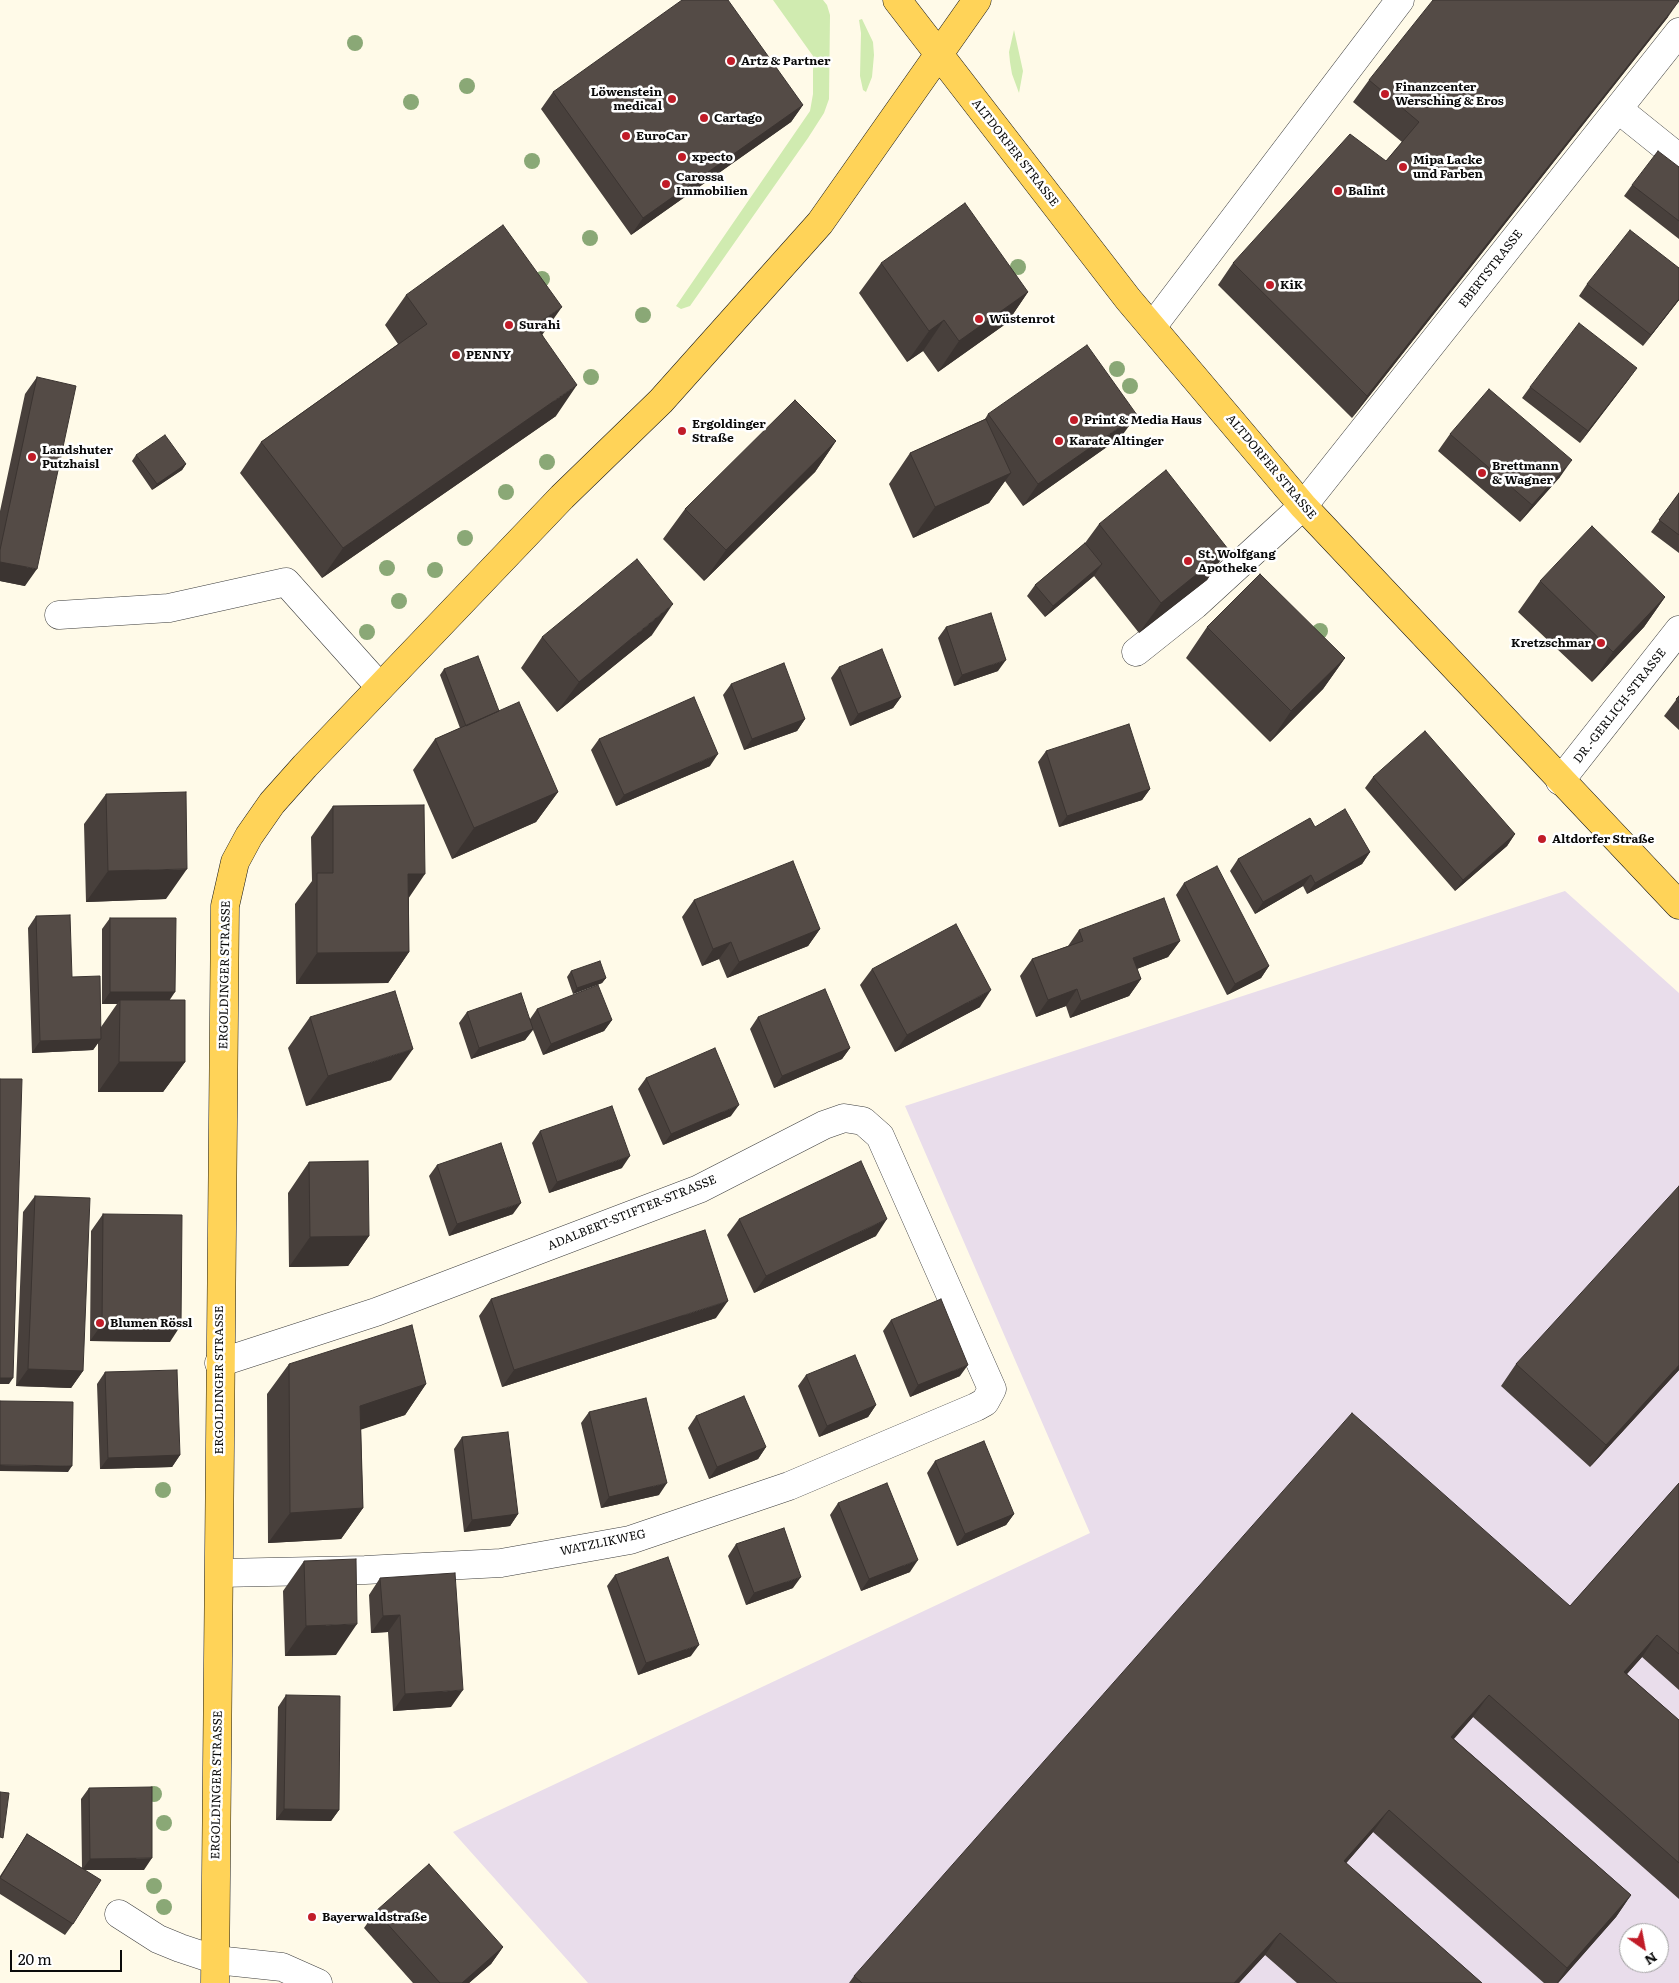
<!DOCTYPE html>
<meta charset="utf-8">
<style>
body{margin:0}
#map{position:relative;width:1679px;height:1983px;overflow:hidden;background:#fffae8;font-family:Literata,serif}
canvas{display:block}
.north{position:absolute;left:1619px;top:1923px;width:50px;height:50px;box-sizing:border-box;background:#fff;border:1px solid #9d9d9d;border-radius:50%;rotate:147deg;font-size:14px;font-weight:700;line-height:20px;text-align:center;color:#0a0a0a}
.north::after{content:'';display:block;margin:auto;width:18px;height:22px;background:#c11c28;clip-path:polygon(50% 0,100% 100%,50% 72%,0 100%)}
.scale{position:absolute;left:10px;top:1950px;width:112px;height:22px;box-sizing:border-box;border:2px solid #0a0a0a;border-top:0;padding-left:6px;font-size:15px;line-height:18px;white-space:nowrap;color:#0a0a0a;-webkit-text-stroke:4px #fff;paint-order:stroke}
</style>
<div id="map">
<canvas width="1679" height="1983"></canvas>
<div class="north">N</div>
<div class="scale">20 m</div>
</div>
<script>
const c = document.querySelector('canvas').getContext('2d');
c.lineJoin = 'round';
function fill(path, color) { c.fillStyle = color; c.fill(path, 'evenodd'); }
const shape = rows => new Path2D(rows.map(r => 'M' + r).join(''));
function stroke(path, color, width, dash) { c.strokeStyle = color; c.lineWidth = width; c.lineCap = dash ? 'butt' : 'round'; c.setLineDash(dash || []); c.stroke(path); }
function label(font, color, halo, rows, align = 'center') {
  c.font = font + ' Literata,serif'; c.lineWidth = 5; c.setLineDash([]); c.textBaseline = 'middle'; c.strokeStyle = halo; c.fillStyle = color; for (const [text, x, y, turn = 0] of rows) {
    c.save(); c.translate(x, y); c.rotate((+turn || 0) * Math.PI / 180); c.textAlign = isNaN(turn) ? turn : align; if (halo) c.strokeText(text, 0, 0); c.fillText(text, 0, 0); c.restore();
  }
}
fill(shape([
 [1565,891,1679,993,1679,1983,588,1983,453,1832,1090,1533,905,1106],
 [1629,1933,1659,1933,1659,1963,1629,1963]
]), '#e9ddeb');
fill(shape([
 [773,0,823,0,827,5,830,15,829,99,824,113,808,138,690,306,681,309,676,306,810,111,813,94,813,56],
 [862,19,873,42,874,55,872,77,866,92,863,90,860,76,861,33,859,20],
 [1014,30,1023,71,1019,93,1012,74,1010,62,1009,52]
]), '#d0ebb0');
const minor = shape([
 [1618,109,1679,158],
 [1152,327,1400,0],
 [59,615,169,608,286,582,380,687],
 [1136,652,1195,605,1303,506,1679,32],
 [1560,781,1679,630],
 [219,1363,376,1312,699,1189,824,1125,844,1118,863,1121,880,1136,992,1389,985,1402,976,1407,789,1486,630,1540,501,1563,365,1570,220,1573],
 [119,1914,158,1939,180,1948,216,1960,282,1967,318,1983]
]);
const major = shape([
 [897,0,1128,299,1303,506,1679,905],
 [215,1983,225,906,235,862,249,836,272,803,305,766,562,497,661,401,820,223,977,0]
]);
stroke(minor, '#3d3d3d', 29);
stroke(major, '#1b1b1b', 29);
stroke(minor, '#fff', 28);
stroke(major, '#ffd358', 28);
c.fillStyle = '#8aa876';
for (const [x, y] of [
 [355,43],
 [467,86],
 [411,102],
 [532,161],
 [590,238],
 [1018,267],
 [542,279],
 [643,315],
 [1117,369],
 [591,377],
 [1130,386],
 [547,462],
 [506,492],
 [465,538],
 [387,568],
 [435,570],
 [399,601],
 [1320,631],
 [367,632],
 [163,1490],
 [154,1794],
 [164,1823],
 [154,1886],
 [164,1907]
]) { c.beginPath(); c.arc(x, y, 8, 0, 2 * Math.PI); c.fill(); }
fill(shape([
 [1668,17,1352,418,1218,285,1233,263,1386,161,1402,142,1353,102,1369,80],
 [553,92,803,105,791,122,631,235,541,109],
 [1679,167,1679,239,1624,196,1632,185],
 [881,263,1028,292,1007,323,938,372,923,351,907,362,859,293],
 [1587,284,1679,300,1643,346,1579,296],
 [406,295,543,335,556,416,322,578,240,473,261,442,398,344,385,325],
 [37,377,25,586,0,581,0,511,25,394],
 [1629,379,1580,443,1522,398,1530,387],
 [988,414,1121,437,1023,506,1005,481,989,503,913,538,889,484,910,453,985,419],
 [1450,434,1560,477,1520,522,1438,451],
 [836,441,815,472,704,581,663,539,685,509],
 [136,455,186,464,182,470,152,490,132,461],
 [1679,493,1679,553,1651,532],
 [1099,524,1228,549,1207,580,1139,633,1094,576,1045,617,1027,596,1035,585,1085,543],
 [1540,581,1665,597,1644,627,1592,682,1518,612],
 [946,627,998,671,954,686,938,638],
 [1207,627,1345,658,1323,689,1270,742,1186,658],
 [652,635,557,712,521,668,542,637],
 [839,667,901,697,893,708,850,726,831,678],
 [444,669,499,711,558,792,536,822,452,859,413,770,435,739,460,728,440,675],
 [731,684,805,719,797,731,744,750,723,695],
 [1679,696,1679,730,1664,716],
 [599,739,710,766,616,806,591,750],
 [1046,751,1150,789,1142,800,1059,827,1038,762],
 [1373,777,1515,834,1507,846,1455,891,1365,788],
 [106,794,166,899,86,902,84,824],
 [333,806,409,898,409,952,388,983,296,984,295,904,312,881,311,837],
 [1315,827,1370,852,1362,864,1307,894,1303,886,1255,914,1230,871,1238,859],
 [1184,883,1269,966,1261,978,1227,995,1176,895],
 [694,900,820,929,808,946,727,978,719,959,702,966,682,917],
 [36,916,101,1027,117,1004,102,1004,102,929,110,918,170,1000,185,1062,163,1092,98,1092,98,1043,93,1050,32,1053,28,928],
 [1079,930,1180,941,1168,957,1137,969,1141,979,1129,996,1070,1018,1066,1006,1036,1017,1020,976,1032,959,1068,946],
 [872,969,980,1007,895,1052,860,985],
 [571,971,606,978,602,983,573,994,567,977],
 [537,1009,612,1020,604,1031,543,1055,533,1030,525,1040,471,1059,459,1023,467,1012,530,1019],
 [310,1017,391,1080,306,1106,288,1048],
 [758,1017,850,1048,842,1059,774,1088,750,1029],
 [646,1078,731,1116,663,1145,638,1089],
 [540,1131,622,1168,549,1193,532,1143],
 [309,1162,369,1236,348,1266,289,1267,288,1193],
 [437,1165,513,1214,449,1236,429,1176],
 [35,1196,83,1371,71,1388,16,1386,23,1212],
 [103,1214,170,1342,90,1341,91,1231],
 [739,1219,876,1236,754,1293,727,1235],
 [491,1299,716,1318,502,1387,479,1316],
 [891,1320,960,1376,910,1397,883,1331],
 [289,1364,426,1384,405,1415,361,1429,363,1508,341,1539,268,1543,267,1394],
 [1516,1364,1679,1370,1590,1467,1501,1386],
 [105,1372,180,1455,172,1467,100,1469,97,1384],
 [806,1375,876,1405,868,1417,819,1437,798,1386],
 [589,1412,659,1495,601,1508,581,1423],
 [696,1416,766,1447,758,1459,709,1479,688,1428],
 [462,1437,518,1514,510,1526,464,1532,454,1449],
 [935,1461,1014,1514,1006,1525,957,1546,927,1473],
 [1679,1483,1679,1690,1642,1657,1627,1674,1679,1720,1679,1899,1473,1717,1454,1739,1631,1895,1616,1917,1558,1983,1544,1983,1373,1832,1346,1863,1482,1983,1297,1983,1265,1955,1239,1983,849,1983,854,1976,1570,1606],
 [838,1503,910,1572,861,1591,830,1515],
 [736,1544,793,1588,746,1605,728,1556],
 [304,1561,336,1655,285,1656,283,1591],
 [615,1575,691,1656,638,1675,607,1586],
 [380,1578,451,1707,393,1711,388,1632,371,1633,369,1595],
 [286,1695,339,1810,331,1821,276,1820,278,1707],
 [89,1788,144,1870,85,1870,73,1924,65,1935,0,1894,0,1876,27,1834,82,1868,81,1799],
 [376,1911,503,1947,491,1964,469,1983,413,1983,364,1928]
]), '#48403c');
fill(shape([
 [1679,1,1668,17,1352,418,1367,396],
 [803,105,791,122,631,235,643,218],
 [1028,292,1007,323,938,372,959,341],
 [1679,299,1679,300,1643,346,1651,335],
 [562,307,540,338,535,325],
 [944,320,923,351,907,362,929,331],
 [1637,368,1629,379,1580,443,1588,431],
 [577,385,556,416,322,578,343,548],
 [1137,415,1121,437,1023,506,1038,484],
 [836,441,815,472,704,581,726,550],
 [1572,460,1560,477,1520,522,1532,505],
 [186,464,182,470,152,490,157,484],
 [1011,473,989,503,913,538,935,507],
 [1228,549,1207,580,1139,633,1161,603],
 [0,562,37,569,25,586,0,581],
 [1102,564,1094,576,1045,617,1053,606],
 [1665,597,1644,627,1592,682,1613,652],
 [673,604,652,635,557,712,579,682],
 [1345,658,1323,689,1270,742,1291,711],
 [1006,660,998,671,954,686,962,675],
 [901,697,893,708,850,726,858,714],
 [805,719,797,731,744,750,752,739],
 [718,754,710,766,616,806,624,795],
 [1150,789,1142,800,1059,827,1067,816],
 [558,792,536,822,452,859,474,828],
 [1515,834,1507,846,1455,891,1463,880],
 [1370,852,1362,864,1307,894,1315,883],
 [187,869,166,899,86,902,108,871],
 [408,874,425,874,404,905],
 [1311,875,1303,886,1255,914,1263,902],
 [820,929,808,946,727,978,739,962],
 [1180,941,1168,957,1121,975,1133,958],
 [731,942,719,959,702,966,713,949],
 [409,952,388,983,296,984,317,953],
 [1269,966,1261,978,1227,995,1235,984],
 [606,978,602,983,573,994,577,988],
 [1141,979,1129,996,1070,1018,1081,1001],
 [1077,989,1066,1006,1036,1017,1048,1000],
 [991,990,980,1007,895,1052,907,1035],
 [110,992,175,992,167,1004,120,1000,117,1004,102,1004],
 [612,1020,604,1031,543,1055,551,1044],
 [533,1029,525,1040,471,1059,479,1048],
 [101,1039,93,1050,32,1053,40,1041],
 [850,1048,842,1059,774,1088,782,1076],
 [413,1049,391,1080,306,1106,328,1076],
 [119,1062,185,1062,163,1092,98,1092],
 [739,1105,731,1116,663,1145,671,1134],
 [630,1156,622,1168,549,1193,557,1182],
 [521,1203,513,1214,449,1236,457,1224],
 [887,1219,876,1236,754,1293,766,1276],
 [369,1236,348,1266,289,1267,310,1237],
 [728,1301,716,1318,502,1387,514,1370],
 [102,1324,181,1325,170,1342,90,1341],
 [968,1365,960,1376,910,1397,918,1385],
 [1679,1365,1679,1370,1590,1467,1606,1445],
 [28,1369,83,1371,71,1388,16,1386],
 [0,1378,13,1378,9,1384,0,1384],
 [426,1384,405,1415,339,1437,360,1406],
 [876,1405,868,1417,819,1437,827,1426],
 [766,1447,758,1459,709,1479,717,1467],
 [180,1455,172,1467,100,1469,108,1458],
 [0,1465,72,1466,68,1472,0,1471],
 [667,1483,659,1495,601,1508,609,1497],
 [363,1508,341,1539,268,1543,290,1513],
 [518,1514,510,1526,464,1532,472,1520],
 [1014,1514,1006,1525,957,1546,965,1534],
 [918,1560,910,1572,861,1591,869,1579],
 [801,1577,793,1588,746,1605,754,1593],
 [400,1615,388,1632,371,1633,383,1616],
 [357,1624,336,1655,285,1656,306,1626],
 [1657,1635,1642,1657,1609,1694,1624,1672],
 [699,1645,691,1656,638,1675,646,1663],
 [463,1690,451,1707,393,1711,405,1694],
 [1489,1695,1473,1717,1436,1758,1451,1737],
 [284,1809,339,1810,331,1821,276,1820],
 [1389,1810,1373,1832,1329,1883,1344,1861],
 [152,1858,144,1870,82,1870,90,1859],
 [1631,1895,1616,1917,1558,1983,1557,1983,1567,1968],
 [1280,1933,1265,1955,1239,1983,1234,1983],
 [503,1947,491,1964,469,1983,462,1983]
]), '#3b3431');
const building = shape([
 [682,0,728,0,803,105,643,218,553,92,682,0],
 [1433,0,1679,0,1679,1,1367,396,1233,263,1350,134,1386,161,1419,122,1369,80,1433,0],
 [1658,151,1679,167,1679,221,1632,185,1658,151],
 [965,203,1028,292,959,341,944,320,929,331,881,263,965,203],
 [503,225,562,307,535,325,577,385,343,548,261,442,427,324,406,295,503,225],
 [1630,230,1679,268,1679,299,1651,335,1587,284,1630,230],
 [1579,323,1637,368,1588,431,1530,387,1579,323],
 [1087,345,1137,415,1038,484,988,414,1087,345],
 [37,377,76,386,37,569,0,562,0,550,37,377],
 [1489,389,1572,460,1532,505,1450,434,1489,389],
 [795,400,836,441,726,550,685,509,795,400],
 [986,419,1011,473,935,507,910,453,986,419],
 [165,435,186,464,157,484,136,455,165,435],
 [1166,470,1228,549,1161,603,1099,524,1166,470],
 [1679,493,1679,535,1659,520,1679,493],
 [1592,526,1665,597,1613,652,1540,581,1592,526],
 [1085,543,1102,564,1053,606,1035,585,1085,543],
 [637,559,673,604,579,682,542,637,637,559],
 [1260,574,1345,658,1291,711,1207,627,1260,574],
 [991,613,1006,660,962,675,946,627,991,613],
 [882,649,901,697,858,714,839,667,882,649],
 [478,656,499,711,466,726,444,669,478,656],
 [784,663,805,719,752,739,731,684,784,663],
 [1679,696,1679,703,1676,699,1679,696],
 [694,697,718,754,624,795,599,739,694,697],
 [519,702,558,792,474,828,435,739,519,702],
 [1129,724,1150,789,1067,816,1046,751,1129,724],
 [1425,731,1515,834,1463,880,1373,777,1425,731],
 [186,792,187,869,108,871,106,794,186,792],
 [424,805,425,874,408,874,409,952,317,953,317,873,333,873,333,806,424,805],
 [1345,809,1370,852,1315,883,1311,875,1263,902,1238,859,1310,818,1315,827,1345,809],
 [793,861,820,929,739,962,731,942,713,949,694,900,793,861],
 [1217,866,1269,966,1235,984,1184,883,1217,866],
 [1164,898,1180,941,1133,958,1141,979,1081,1001,1077,989,1048,1000,1032,959,1083,941,1079,930,1164,898],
 [70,915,72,977,100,976,101,1039,40,1041,36,916,70,915],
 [110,918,176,918,175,992,110,992,110,918],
 [956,924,991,990,907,1035,872,969,956,924],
 [600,961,606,978,577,988,571,971,600,961],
 [598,985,612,1020,551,1044,537,1009,598,985],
 [825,989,850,1048,782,1076,758,1017,825,989],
 [395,991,413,1049,328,1076,310,1017,395,991],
 [521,993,533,1029,479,1048,467,1012,521,993],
 [120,1000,185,1000,185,1062,119,1062,120,1000],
 [715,1048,739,1105,671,1134,646,1078,715,1048],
 [0,1079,22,1079,13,1378,0,1378,0,1079],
 [612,1106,630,1156,557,1182,540,1131,612,1106],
 [501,1143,521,1203,457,1224,437,1165,501,1143],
 [368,1161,369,1236,310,1237,309,1162,368,1161],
 [861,1161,887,1219,766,1276,739,1219,861,1161],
 [1679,1186,1679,1365,1606,1445,1516,1364,1679,1186],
 [35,1196,90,1198,83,1371,28,1369,35,1196],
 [103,1214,182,1215,181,1325,102,1324,103,1214],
 [705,1230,728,1301,514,1370,491,1299,705,1230],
 [941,1299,968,1365,918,1385,891,1320,941,1299],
 [412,1325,426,1384,360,1406,363,1508,290,1513,289,1364,412,1325],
 [855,1355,876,1405,827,1426,806,1375,855,1355],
 [177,1370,180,1455,108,1458,105,1372,177,1370],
 [744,1396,766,1447,717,1467,696,1416,744,1396],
 [646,1398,667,1483,609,1497,589,1412,646,1398],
 [0,1401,73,1402,72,1466,0,1465,0,1401],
 [1352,1413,1570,1606,1679,1483,1679,1654,1657,1635,1624,1672,1679,1720,1679,1863,1489,1695,1451,1737,1631,1895,1567,1968,1389,1810,1344,1861,1482,1983,1337,1983,1280,1933,1234,1983,862,1983,854,1976,1352,1413],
 [508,1432,518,1514,472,1520,462,1437,508,1432],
 [984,1441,1014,1514,965,1534,935,1461,984,1441],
 [887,1483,918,1560,869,1579,838,1503,887,1483],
 [784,1528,801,1577,754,1593,736,1544,784,1528],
 [668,1557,699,1645,646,1663,615,1575,668,1557],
 [356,1559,357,1624,306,1626,304,1561,356,1559],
 [455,1573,463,1690,405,1694,400,1615,383,1616,380,1578,455,1573],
 [286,1695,340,1696,339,1810,284,1809,286,1695],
 [152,1787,152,1858,90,1859,89,1788,152,1787],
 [0,1792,9,1793,3,1838,0,1837,0,1792],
 [27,1834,101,1880,73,1924,0,1878,27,1834],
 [429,1864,503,1947,462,1983,440,1983,376,1911,429,1864]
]);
fill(building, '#544b46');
stroke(building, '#3b3431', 1);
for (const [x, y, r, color] of [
 [731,61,5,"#c11c28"],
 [1385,94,5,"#c11c28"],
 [672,99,5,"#c11c28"],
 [704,118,5,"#c11c28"],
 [626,136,5,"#c11c28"],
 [682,157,5,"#c11c28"],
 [1403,167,5,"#c11c28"],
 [666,184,5,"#c11c28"],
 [1338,191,5,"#c11c28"],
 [1270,285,5,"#c11c28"],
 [979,319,5,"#c11c28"],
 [509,325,5,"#c11c28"],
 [456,355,5,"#c11c28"],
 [1074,420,5,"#c11c28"],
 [682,431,5,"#c11c28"],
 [1059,441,5,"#c11c28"],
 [32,457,5,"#c11c28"],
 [1482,473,5,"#c11c28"],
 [1188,561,5,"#c11c28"],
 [1601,643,5,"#c11c28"],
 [1542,839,5,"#c11c28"],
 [100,1323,5,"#c11c28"],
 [312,1917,5,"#c11c28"]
]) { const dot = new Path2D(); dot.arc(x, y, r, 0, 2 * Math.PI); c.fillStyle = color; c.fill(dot); stroke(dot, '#fff', 2); }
label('bold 12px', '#0a0a0a', '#fff', [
 ["Artz & Partner",741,61],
 ["Finanzcenter",1395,87],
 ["Wersching & Eros",1395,101],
 ["Löwenstein",662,92,"right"],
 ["medical",662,106,"right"],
 ["Cartago",714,118],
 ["EuroCar",636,136],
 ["xpecto",692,157],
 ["Mipa Lacke",1413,160],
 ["und Farben",1413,174],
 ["Carossa",676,177],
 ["Immobilien",676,191],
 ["Balint",1348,191],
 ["KiK",1280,285],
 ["Wüstenrot",989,319],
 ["Surahi",519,325],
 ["PENNY",466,355],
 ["Print & Media Haus",1084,420],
 ["Ergoldinger",692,424],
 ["Straße",692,438],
 ["Karate Altinger",1069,441],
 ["Landshuter",42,450],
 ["Putzhaisl",42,464],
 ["Brettmann",1492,466],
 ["& Wagner",1492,480],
 ["St. Wolfgang",1198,554],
 ["Apotheke",1198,568],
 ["Kretzschmar",1591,643,"right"],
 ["Altdorfer Straße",1552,839],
 ["Blumen Rössl",110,1323],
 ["Bayerwaldstraße",322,1917]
], 'left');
label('12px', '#0a0a0a', '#fff', [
 ["ALTDORFER STRASSE",1015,153,52],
 ["EBERTSTRASSE",1491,269,-52],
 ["ALTDORFER STRASSE",1271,467,50],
 ["DR.-GERLICH-STRASSE",1620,706,-52],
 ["ERGOLDINGER STRASSE",225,975,-89],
 ["ADALBERT-STIFTER-STRASSE",632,1213,-22],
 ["ERGOLDINGER STRASSE",219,1380,-90],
 ["WATZLIKWEG",603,1543,-12],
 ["ERGOLDINGER STRASSE",217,1785,-89]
]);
</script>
